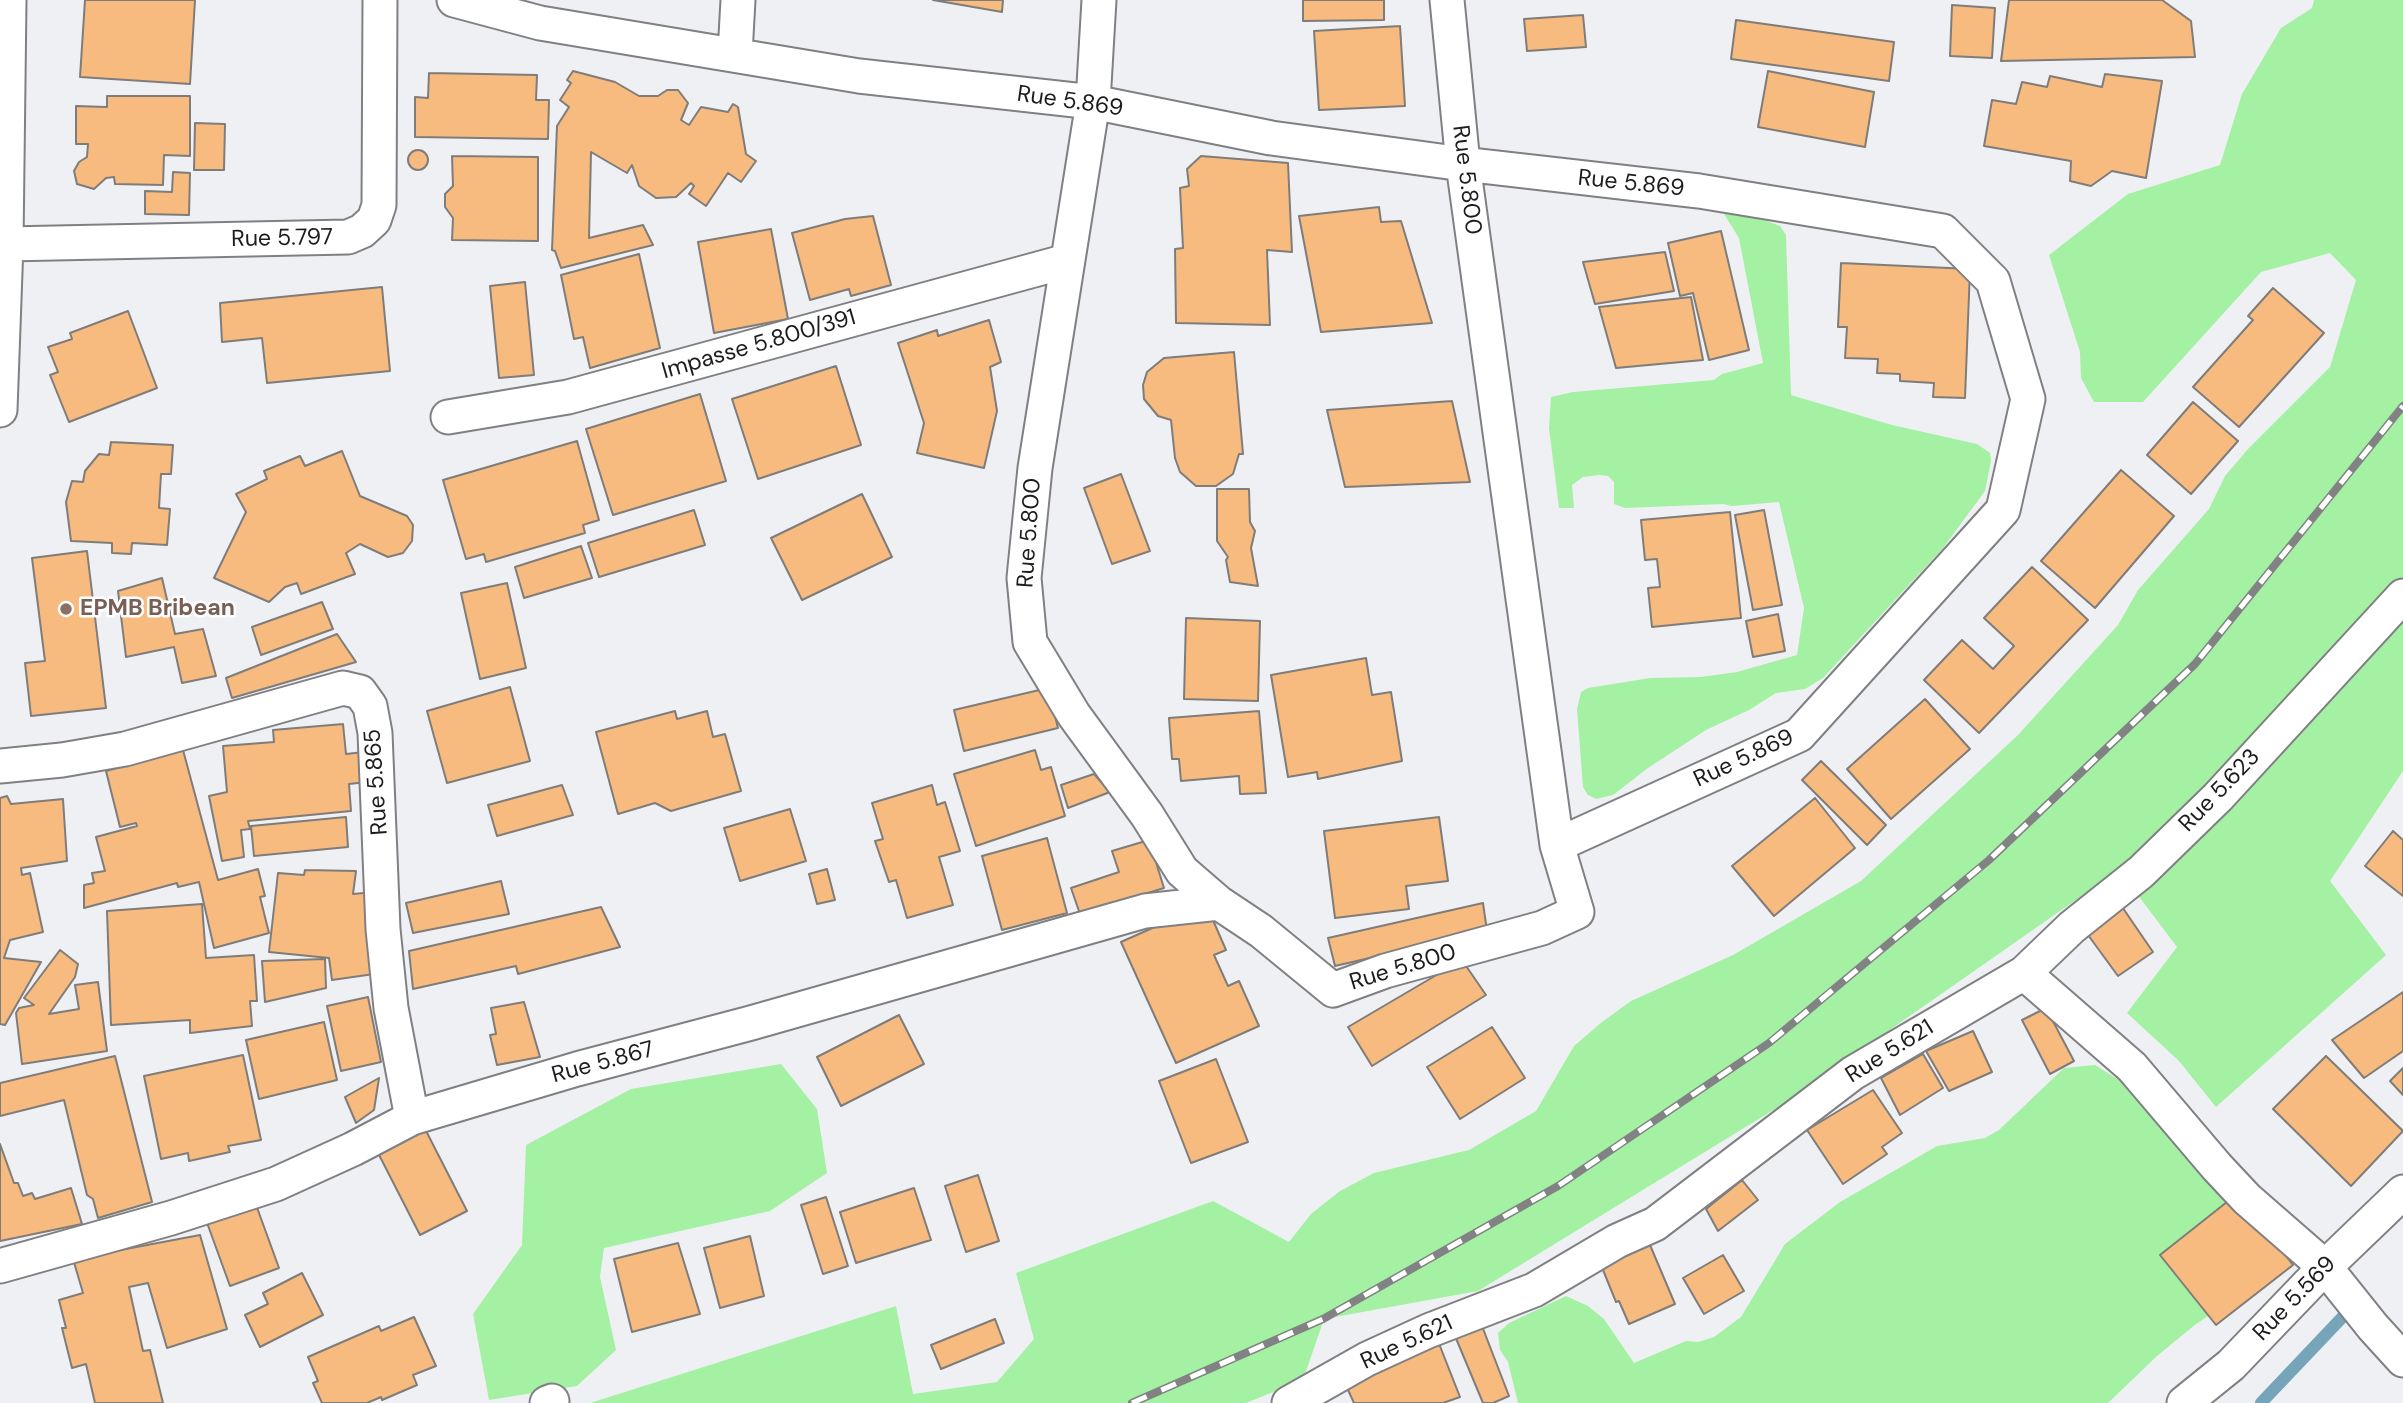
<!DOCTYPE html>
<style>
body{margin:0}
canvas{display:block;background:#eff0f4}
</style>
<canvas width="2403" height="1403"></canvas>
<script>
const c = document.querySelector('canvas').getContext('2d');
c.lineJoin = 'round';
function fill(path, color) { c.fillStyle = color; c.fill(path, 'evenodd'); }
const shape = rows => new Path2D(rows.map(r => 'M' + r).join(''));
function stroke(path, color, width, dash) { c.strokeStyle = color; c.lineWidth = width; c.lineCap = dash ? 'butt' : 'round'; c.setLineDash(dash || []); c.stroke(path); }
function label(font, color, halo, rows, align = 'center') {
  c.font = font + ' "DM Sans",sans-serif'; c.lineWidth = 5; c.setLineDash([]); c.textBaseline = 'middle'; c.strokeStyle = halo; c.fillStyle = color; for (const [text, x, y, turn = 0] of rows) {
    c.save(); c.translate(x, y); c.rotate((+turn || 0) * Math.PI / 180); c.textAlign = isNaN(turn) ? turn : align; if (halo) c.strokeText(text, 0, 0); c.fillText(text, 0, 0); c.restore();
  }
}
fill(shape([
 [2314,0,2403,0,2403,771,2330,881,2386,955,2216,1107,2179,1061,2127,1013,2177,947,2140,898,2113,874,1788,1101,1478,1291,1324,1319,1303,1380,1246,1403,590,1403,896,1306,913,1394,997,1382,1034,1339,1016,1273,1213,1201,1289,1242,1311,1214,1340,1191,1374,1173,1469,1150,1536,1111,1574,1046,1602,1022,1631,1001,1733,955,1861,881,2018,735,2118,625,2138,590,2209,509,2225,476,2248,449,2330,367,2356,280,2330,253,2261,272,2143,402,2094,402,2081,378,2080,352,2049,255,2128,194,2220,165,2242,94,2281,28,2312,8],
 [1741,211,1780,226,1786,235,1791,395,1892,425,1977,444,1990,453,1991,461,1985,491,1943,548,1823,678,1805,689,1776,693,1749,710,1706,730,1648,768,1613,795,1596,799,1588,795,1583,787,1577,709,1581,692,1588,688,1650,678,1701,677,1737,672,1797,655,1804,608,1779,502,1732,506,1723,504,1625,508,1614,504,1614,482,1608,476,1599,475,1583,477,1572,485,1574,508,1559,508,1549,428,1551,397,1573,392,1714,380,1722,374,1763,363,1739,238,1724,214],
 [781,1064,817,1109,827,1173,770,1211,604,1248,600,1277,616,1350,577,1386,489,1400,473,1314,522,1245,526,1145,631,1089],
 [2095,1065,2119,1080,2214,1181,2278,1271,2196,1324,2157,1356,2108,1403,1518,1403,1508,1362,1500,1350,1498,1333,1509,1323,1566,1296,1588,1306,1604,1319,1634,1363,1686,1341,1698,1342,1714,1337,1741,1317,1785,1244,1840,1202,1937,1146,1985,1138,1999,1130,2064,1068]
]), '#a4f1a3');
stroke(shape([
 [2261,1403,2353,1306]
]), '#76a4b9', 12);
const building = shape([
 [85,0,195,0,190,84,80,77,85,0],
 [933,0,1003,0,1002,12,933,0],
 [1303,0,1384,0,1384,20,1303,21,1303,0],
 [2009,0,2162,0,2191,21,2195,57,2001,61,2009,0],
 [1952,5,1995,8,1992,58,1950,56,1952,5],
 [1583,15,1586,47,1527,51,1524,19,1583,15],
 [1736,20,1894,42,1889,81,1731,59,1736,20],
 [1400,26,1405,106,1319,110,1314,31,1400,26],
 [573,71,615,82,639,96,658,96,667,90,678,90,688,103,681,120,689,125,701,107,728,112,733,104,738,107,746,154,756,161,741,182,728,173,706,206,689,194,694,186,691,183,676,197,656,198,639,186,632,165,627,173,591,152,589,238,643,225,653,245,561,268,555,251,552,250,557,126,569,107,560,100,571,83,567,80,573,71],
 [1768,71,1874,92,1865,147,1758,127,1768,71],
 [429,73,537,75,536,100,549,100,548,139,415,137,415,97,428,98,429,73],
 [2105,74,2162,81,2146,178,2112,171,2091,186,2070,181,2071,161,1984,146,1992,100,2016,104,2022,82,2047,87,2050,76,2102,87,2105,74],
 [107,96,190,96,190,156,164,155,163,185,115,184,114,177,106,178,94,189,77,184,74,171,79,162,87,157,88,144,76,144,76,106,107,107,107,96],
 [195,123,225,124,224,170,194,170,195,123],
 '408 160a10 10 0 1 1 20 0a10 10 0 1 1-20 0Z',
 [452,156,538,157,538,241,452,240,453,218,445,207,445,194,453,186,452,156],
 [1201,156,1288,163,1292,252,1267,250,1270,325,1176,323,1175,249,1183,248,1180,188,1189,186,1187,169,1201,156],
 [173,172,190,173,189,215,145,214,145,191,172,192,173,172],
 [1379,207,1381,222,1401,221,1432,323,1321,332,1299,216,1379,207],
 [873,216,891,285,851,296,849,289,810,300,792,233,845,219,873,216],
 [771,229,788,319,714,333,698,242,771,229],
 [1721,231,1749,350,1709,360,1693,293,1680,296,1668,243,1721,231],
 [1665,252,1674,291,1595,304,1583,262,1665,252],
 [639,254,660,348,590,368,583,337,574,339,561,275,639,254],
 [1841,263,1970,269,1965,398,1933,397,1934,383,1900,381,1900,374,1877,373,1878,359,1845,358,1847,327,1838,327,1841,263],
 [525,282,534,375,499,378,490,286,525,282],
 [382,287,390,371,267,383,262,338,222,342,220,303,382,287],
 [2273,288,2324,333,2239,427,2193,387,2253,320,2248,316,2273,288],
 [1691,297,1703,360,1616,368,1599,307,1691,297],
 [128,311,157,388,69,422,50,375,58,372,48,347,72,339,70,333,128,311],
 [989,320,1001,362,990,367,997,411,984,468,917,453,924,423,898,343,937,330,938,336,989,320],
 [1234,352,1243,454,1239,454,1233,474,1216,486,1196,486,1180,472,1175,458,1171,420,1158,416,1144,399,1143,385,1147,372,1164,358,1234,352],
 [836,366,861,445,758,479,732,399,836,366],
 [700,394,726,481,613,515,586,429,700,394],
 [1452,401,1470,482,1345,487,1327,410,1452,401],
 [2193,402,2238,441,2191,494,2147,455,2193,402],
 [577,441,599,520,583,525,585,533,486,562,484,554,466,559,443,480,577,441],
 [111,442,173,445,171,474,161,474,159,508,170,509,167,545,132,543,131,554,112,553,112,543,71,541,66,502,72,481,83,482,85,471,99,454,109,455,111,442],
 [342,451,360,496,407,516,413,525,412,541,403,553,388,557,360,544,346,553,355,574,301,594,297,583,285,587,269,602,214,578,246,512,236,494,267,479,264,471,300,456,305,466,342,451],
 [2121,470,2174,516,2095,608,2041,561,2121,470],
 [1121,474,1150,551,1112,564,1084,488,1121,474],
 [1217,489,1249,489,1250,522,1255,531,1251,548,1258,586,1230,582,1226,560,1228,557,1217,541,1217,489],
 [862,494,892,557,802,600,771,538,862,494],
 [694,510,705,545,599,577,588,543,694,510],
 [1764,510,1782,605,1753,610,1735,515,1764,510],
 [1730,512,1741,618,1652,627,1648,588,1660,587,1657,559,1645,560,1641,520,1730,512],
 [581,546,592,578,524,598,515,567,581,546],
 [87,551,106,708,31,716,25,663,45,661,32,558,87,551],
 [2032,567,2088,620,1979,733,1924,680,1962,640,1993,669,2014,646,1984,618,2032,567],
 [162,578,175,634,203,629,216,676,182,683,174,647,126,657,118,591,162,578],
 [507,583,526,668,480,679,461,593,507,583],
 [322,602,333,629,261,655,252,627,322,602],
 [1778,614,1785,651,1753,657,1746,621,1778,614],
 [1186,618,1260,621,1258,701,1184,699,1186,618],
 [337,634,356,662,232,698,226,678,337,634],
 [1366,658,1372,695,1391,692,1402,761,1318,779,1317,772,1288,777,1271,675,1366,658],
 [510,687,530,761,447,783,427,711,510,687],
 [1048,688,1058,728,964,751,954,710,1048,688],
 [1925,699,1970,749,1891,819,1847,769,1925,699],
 [675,711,677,719,707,711,713,737,725,734,741,791,671,811,655,803,618,814,596,732,675,711],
 [1259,711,1266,793,1240,794,1239,776,1181,781,1179,759,1172,759,1169,718,1259,711],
 [343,724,346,754,364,752,367,782,349,784,351,811,248,821,250,829,241,830,244,857,222,861,209,796,227,792,223,746,274,742,273,730,343,724],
 [183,750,218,880,258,869,265,896,260,897,269,933,214,948,199,882,178,887,177,883,84,908,84,885,94,883,92,873,105,871,96,837,137,826,136,823,120,827,106,771,183,750],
 [1035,750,1041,770,1051,767,1065,816,976,846,954,774,1035,750],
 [1821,761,1886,825,1867,845,1802,780,1821,761],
 [1094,774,1110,792,1068,808,1061,785,1094,774],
 [562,785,573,815,497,836,488,805,562,785],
 [932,785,937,805,945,802,960,851,939,857,953,905,907,918,896,880,889,882,875,841,883,839,872,803,932,785],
 [7,796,11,804,63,799,67,861,21,868,22,875,30,873,43,932,10,940,4,958,41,962,5,1025,0,1024,0,798,7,796],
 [1815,798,1855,848,1774,916,1732,866,1815,798],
 [790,809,806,861,740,881,724,828,790,809],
 [346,817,348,847,254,856,251,826,346,817],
 [1439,817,1448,881,1406,886,1409,909,1335,918,1324,831,1439,817],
 [2393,831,2403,840,2403,896,2365,866,2393,831],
 [1047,838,1067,913,1002,930,982,856,1047,838],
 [1149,840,1164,888,1080,914,1071,888,1119,872,1112,851,1149,840],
 [827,869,835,900,817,904,809,874,827,869],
 [305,870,356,871,353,894,374,892,381,973,332,980,329,958,269,952,278,873,304,875,305,870],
 [501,881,509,914,413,933,406,903,501,881],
 [2116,898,2153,952,2118,976,2080,924,2116,898],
 [1483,903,1487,931,1335,966,1328,938,1483,903],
 [202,904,206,958,254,955,257,1001,250,1001,252,1026,190,1033,190,1020,111,1025,107,911,202,904],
 [1206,904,1226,950,1214,955,1228,986,1239,981,1259,1026,1176,1063,1121,942,1206,904],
 [601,907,620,947,518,974,516,966,413,989,409,951,601,907],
 [60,950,78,964,75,977,49,1014,79,1009,75,985,98,982,107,1051,22,1064,16,1013,19,1008,34,1005,24,998,60,950],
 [325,959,326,988,265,1002,262,961,325,959],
 [1462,960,1486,995,1372,1066,1348,1027,1462,960],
 [2403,992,2403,1051,2364,1078,2332,1040,2403,992],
 [368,997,381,1062,341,1071,327,1006,368,997],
 [524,1002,540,1057,497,1065,490,1035,496,1034,491,1008,524,1002],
 [2046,1008,2074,1061,2050,1074,2022,1020,2046,1008],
 [899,1015,924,1064,841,1106,817,1057,899,1015],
 [324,1022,337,1080,259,1099,246,1040,324,1022],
 [1492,1027,1525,1078,1460,1119,1427,1067,1492,1027],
 [1973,1031,1992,1072,1949,1091,1926,1051,1973,1031],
 [1923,1054,1943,1088,1900,1115,1881,1078,1923,1054],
 [243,1055,261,1140,228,1146,230,1152,189,1161,188,1153,161,1159,144,1076,243,1055],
 [115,1056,152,1202,98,1218,93,1199,87,1195,64,1100,0,1116,0,1083,115,1056],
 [2326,1056,2403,1131,2351,1186,2273,1109,2326,1056],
 [1216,1059,1248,1142,1191,1163,1159,1081,1216,1059],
 [2403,1068,2403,1095,2390,1081,2403,1068],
 [379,1078,374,1110,356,1123,345,1097,379,1078],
 [1873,1090,1902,1133,1882,1147,1887,1154,1843,1184,1807,1130,1873,1090],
 [423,1125,467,1211,420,1235,376,1149,423,1125],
 [0,1144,14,1183,18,1183,23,1196,32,1193,35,1199,71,1188,82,1224,0,1241,0,1144],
 [978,1175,999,1241,966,1252,945,1186,978,1175],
 [1742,1180,1758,1200,1718,1231,1706,1209,1742,1180],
 [914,1188,931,1240,856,1263,840,1212,914,1188],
 [2237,1194,2293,1265,2216,1325,2160,1255,2237,1194],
 [826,1197,848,1266,823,1274,801,1205,826,1197],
 [255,1202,279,1268,230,1286,206,1220,255,1202],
 [200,1235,227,1329,167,1348,148,1283,129,1287,143,1351,150,1350,163,1403,95,1403,86,1364,72,1368,62,1328,66,1328,59,1300,83,1293,73,1259,200,1235],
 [750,1236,764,1296,720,1308,704,1248,750,1236],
 [678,1243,700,1314,632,1332,614,1259,678,1243],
 [1650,1245,1675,1304,1629,1324,1619,1301,1616,1302,1601,1265,1650,1245],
 [1723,1255,1744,1291,1704,1314,1683,1278,1723,1255],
 [302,1273,323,1315,260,1347,245,1315,268,1304,263,1293,302,1273],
 [414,1317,436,1366,413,1375,417,1385,382,1400,381,1397,367,1403,322,1403,313,1383,318,1381,308,1357,379,1326,381,1331,414,1317],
 [995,1319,1004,1343,941,1369,931,1345,995,1319],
 [1482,1326,1509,1396,1493,1403,1483,1403,1455,1336,1482,1326],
 [1438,1341,1460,1397,1443,1403,1354,1403,1343,1379,1438,1341]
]);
fill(building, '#f8bb7f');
stroke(building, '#7f7c79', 2);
const minor = shape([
 [454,0,540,23,859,76,1093,102,1271,138,1463,164,1699,191,1943,231,1993,281,2028,399,2003,510,1799,735,1557,845],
 [1099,0,1093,102,1035,468,1024,578,1030,642,1074,715,1147,815,1182,871,1219,903,1261,931,1333,990,1385,971,1542,928,1577,912,1557,845,1463,164,1447,0],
 [735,54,738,0],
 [6,244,348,237,362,231,374,220,379,205,380,0],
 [0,410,6,244,9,0],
 [448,417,568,397,1067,261],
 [0,766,62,760,125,749,343,688,360,692,370,706,375,733,383,929,391,1008,412,1118],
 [2024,973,2072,927,2141,872,2218,797,2403,596],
 [0,1266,171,1218,276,1184,353,1149,412,1118,577,1069,751,1023,1145,911,1219,903],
 [547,1403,552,1401],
 [1289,1403,1367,1359,1428,1331,1534,1290,1617,1241,1655,1224,1853,1073,2024,973,2132,1067,2217,1167,2247,1199,2325,1267,2373,1327,2403,1360],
 [2184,1403,2231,1365,2325,1267,2403,1192]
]);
stroke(minor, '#808084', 37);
stroke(minor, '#fff', 33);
const rail = shape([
 [1132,1403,1323,1319,1558,1186,1769,1043,1989,860,2195,664,2403,406]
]);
stroke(rail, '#828285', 8);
stroke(rail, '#fff', 5, [16]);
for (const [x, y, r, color] of [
 [66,609,7,"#8d6e63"]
]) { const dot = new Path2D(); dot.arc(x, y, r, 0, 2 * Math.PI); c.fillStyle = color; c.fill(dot); stroke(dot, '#fff', 2.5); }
label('23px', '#1c1c1e', '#fff', [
 ["Rue 5.869",1070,102,8],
 ["Rue 5.800",1466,180,83],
 ["Rue 5.869",1631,184,6],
 ["Rue 5.797",282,239,-1],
 ["Impasse 5.800/391",759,345,-16],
 ["Rue 5.800",1030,533,-86],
 ["Rue 5.869",1744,759,-25],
 ["Rue 5.865",377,782,-94],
 ["Rue 5.623",2220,791,-46],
 ["Rue 5.800",1403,968,-17],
 ["Rue 5.621",1890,1052,-32],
 ["Rue 5.867",603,1063,-15],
 ["Rue 5.569",2295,1299,-46],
 ["Rue 5.621",1407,1343,-25]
]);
label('bold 23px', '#785e54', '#fff', [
 ["EPMB Bribean",80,609]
], 'left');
</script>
